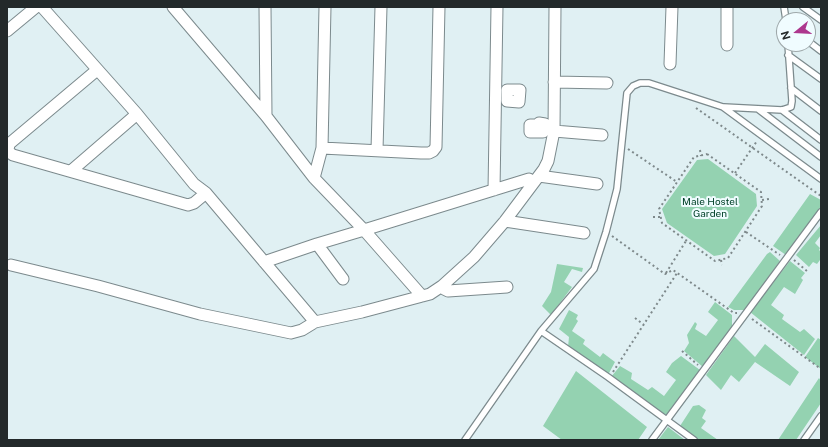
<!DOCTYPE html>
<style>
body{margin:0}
#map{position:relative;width:828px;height:447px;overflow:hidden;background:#e0f0f3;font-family:"Public Sans",sans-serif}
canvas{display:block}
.frame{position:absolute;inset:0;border:8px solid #23292a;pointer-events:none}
.north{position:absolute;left:776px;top:12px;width:40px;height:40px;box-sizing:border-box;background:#f0fcff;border:1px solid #9ea8aa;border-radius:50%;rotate:252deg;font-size:11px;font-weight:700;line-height:16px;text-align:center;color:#23292a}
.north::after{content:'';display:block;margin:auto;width:14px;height:18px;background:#ad378e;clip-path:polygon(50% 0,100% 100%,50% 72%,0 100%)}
</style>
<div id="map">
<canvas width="828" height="447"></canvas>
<div class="frame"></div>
<div class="north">N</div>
</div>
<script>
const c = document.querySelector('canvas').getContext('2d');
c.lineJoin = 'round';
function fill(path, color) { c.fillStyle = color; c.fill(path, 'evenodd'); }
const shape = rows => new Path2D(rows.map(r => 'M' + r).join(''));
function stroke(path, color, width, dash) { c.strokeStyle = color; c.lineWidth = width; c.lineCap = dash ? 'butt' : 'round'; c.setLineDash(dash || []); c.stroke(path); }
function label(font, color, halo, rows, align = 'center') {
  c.font = font + ' "Public Sans",sans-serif'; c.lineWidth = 4; c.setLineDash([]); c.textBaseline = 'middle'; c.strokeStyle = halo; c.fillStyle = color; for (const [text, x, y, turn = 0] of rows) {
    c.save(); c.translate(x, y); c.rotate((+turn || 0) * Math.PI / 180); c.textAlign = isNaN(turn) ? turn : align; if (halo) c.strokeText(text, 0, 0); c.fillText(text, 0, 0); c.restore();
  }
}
fill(shape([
 [708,159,756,194,757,206,725,254,714,256,667,223,662,209,697,160],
 [810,194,821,200,821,207,786,255,773,246],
 [821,225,821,235,815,243,820,248,819,250,821,252,821,260,820,260,817,264,813,262,809,267,796,255],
 [770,252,780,261,745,310,734,310,728,307,767,254],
 [790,261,805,273,801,278,803,280,795,294,784,287,771,305,784,315,782,319,800,332,804,329,815,339,804,355,750,312],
 [557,264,583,268,582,272,572,269,564,282,572,287,551,315,542,306,551,292],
 [715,302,732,315,732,327,703,367,684,351,689,343,687,335,695,322,697,324,695,329,706,336,718,320,708,312],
 [569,310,578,315,576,319,578,321,572,331,585,340,583,344,600,357,603,353,615,362,608,375,568,347,569,337,559,329],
 [734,336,755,357,765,344,799,372,790,386,755,362,739,382,731,375,721,390,706,375],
 [818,338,821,340,821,369,805,357],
 [681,356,700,370,666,415,611,377,620,366,632,373,631,379,648,390,652,387,664,396,676,380,666,372,672,363],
 [576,371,647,427,638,440,562,440,543,426],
 [819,378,821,381,821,403,796,440,778,440],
 [699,405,706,410,702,418,706,421,701,428,718,440,698,440,680,426,693,406],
 [668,427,685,440,658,440]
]), '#94d2b1');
const lane = shape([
 [784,7,786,20],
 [803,7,821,20],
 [808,41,821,51],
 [788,55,821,79],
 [791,88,821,111],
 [724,107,782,110,791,107,792,101,788,44],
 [758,109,821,157],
 [782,110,821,140],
 [541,331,608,377,694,440],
 [465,440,541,331,594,269,606,232,617,189,627,93,633,86,640,83,649,83,723,107,821,179],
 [652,440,821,212],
 [804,440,821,416]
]);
const street = shape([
 [42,7,137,114,194,184,206,193,315,322],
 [173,7,266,116,314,178,364,230,422,296],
 [265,7,266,116],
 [7,31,36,7],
 [727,45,727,7],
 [670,64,672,7],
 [97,70,9,144,8,150,10,153,13,155,188,205,194,203,206,193],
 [554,82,607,83],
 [507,90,520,90,519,102,507,101,507,90],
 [539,123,545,124,543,132,530,132,530,125,539,125,539,123],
 [554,131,602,135],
 [322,148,421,153,429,153,433,151,436,147,439,7],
 [377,150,381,7],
 [71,171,137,114],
 [539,176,597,184],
 [314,178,322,148,325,7],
 [494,190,497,7],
 [505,221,584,233],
 [317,244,343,279],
 [264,262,317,244,364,230,529,179,533,183],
 [11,265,98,286,200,314,291,333,302,330,315,322,362,312,430,294,442,286,474,257,505,221,544,169,548,161,554,131,555,7],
 [442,286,444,289,448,291,507,287]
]);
stroke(lane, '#7c8a8d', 8);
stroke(street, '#7c8a8d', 13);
stroke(shape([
 [696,108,821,196],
 [628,149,677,182],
 [700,150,701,156],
 [707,154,761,192,762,206,728,258,715,261,662,223,659,209,694,157,707,154],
 [735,173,757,141],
 [762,200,769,199],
 [653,217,660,217],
 [746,232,780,255],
 [612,236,665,274,673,270,734,313,737,313],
 [721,260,722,265],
 [794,260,808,272],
 [666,273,686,241],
 [635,318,644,325],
 [752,319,821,369],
 [682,351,698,365],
 [613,372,677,273]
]), '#7e898b', 2, [2, 3]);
stroke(lane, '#fff', 5.5);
stroke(street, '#fff', 11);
label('10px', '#014028', '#f0fcff', [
 ["Male Hostel",710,202],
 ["Garden",710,214]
]);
</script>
